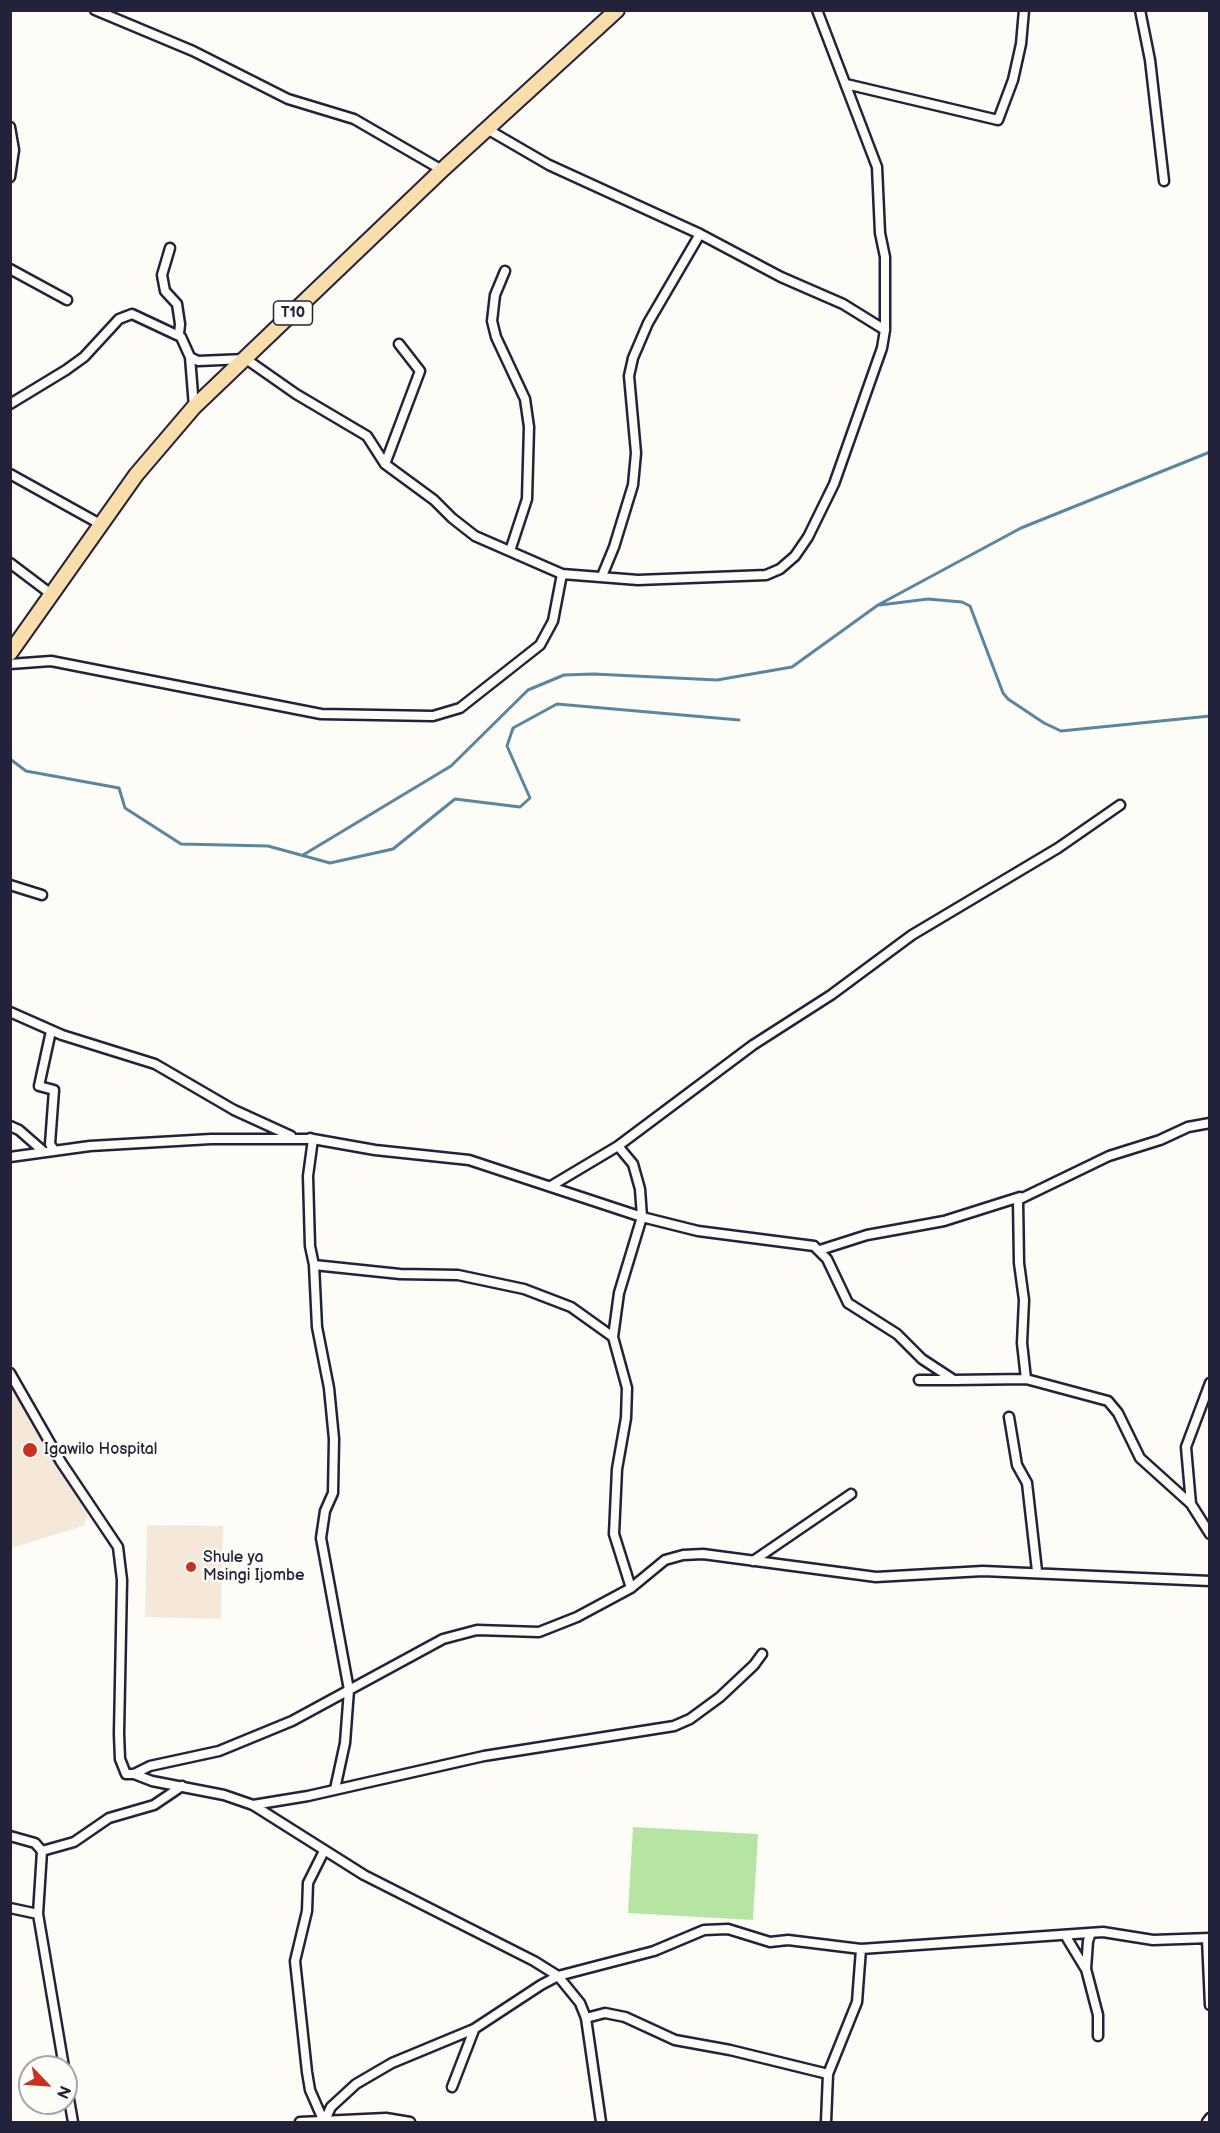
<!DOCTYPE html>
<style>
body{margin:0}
#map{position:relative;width:1220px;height:2133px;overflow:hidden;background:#fdfcf7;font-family:"Balsamiq Sans",sans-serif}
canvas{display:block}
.frame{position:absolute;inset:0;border:12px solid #22223b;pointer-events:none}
.north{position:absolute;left:18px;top:2055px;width:60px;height:60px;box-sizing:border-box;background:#fdfcf7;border:2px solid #a5a5ac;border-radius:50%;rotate:115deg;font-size:16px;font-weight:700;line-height:24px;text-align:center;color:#22223b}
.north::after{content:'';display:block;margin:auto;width:21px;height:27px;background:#c8321e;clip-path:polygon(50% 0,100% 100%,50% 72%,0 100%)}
</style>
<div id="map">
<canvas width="1220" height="2133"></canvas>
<div class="frame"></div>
<div class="north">N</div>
</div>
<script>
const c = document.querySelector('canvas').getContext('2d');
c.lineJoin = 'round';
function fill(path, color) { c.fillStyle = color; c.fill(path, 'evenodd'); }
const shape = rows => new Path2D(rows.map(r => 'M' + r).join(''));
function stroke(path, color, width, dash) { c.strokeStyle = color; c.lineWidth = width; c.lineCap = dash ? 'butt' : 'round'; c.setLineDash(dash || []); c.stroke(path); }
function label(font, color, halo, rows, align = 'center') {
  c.font = font + ' "Balsamiq Sans",sans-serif'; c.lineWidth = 4.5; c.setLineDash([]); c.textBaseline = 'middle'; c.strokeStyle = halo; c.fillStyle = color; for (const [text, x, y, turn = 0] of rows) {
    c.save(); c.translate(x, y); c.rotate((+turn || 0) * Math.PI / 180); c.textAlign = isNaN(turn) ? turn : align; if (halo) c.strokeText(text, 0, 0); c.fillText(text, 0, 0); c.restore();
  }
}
fill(shape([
 [10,1386,89,1513,83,1526,11,1548],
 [147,1525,223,1526,221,1619,145,1617]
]), '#f5e8d9');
fill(shape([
 [633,1827,758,1834,753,1920,628,1913]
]), '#b6e5a3');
stroke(shape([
 [880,605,928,599,962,602,970,606,1003,693,1008,699,1044,723,1061,731,1210,716],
 [10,759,26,771,119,788,125,808,181,844,268,846,330,863,393,849,455,799,520,807,530,798,507,746,513,728,557,704,739,720],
 [303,855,451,766,528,690,564,675,594,674,717,680,792,667,878,605,1021,528,1210,452]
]), '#5a869f', 3);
const minor = shape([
 [95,10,193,51,288,99,354,119,442,170],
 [1140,10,1150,60,1164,181],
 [846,84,998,120,1013,80,1021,44,1024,10],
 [10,127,14,150,10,177],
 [487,129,549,165,700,234,781,277,843,304,885,330],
 [170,248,162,275,165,291,177,304,180,324,179,334],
 [10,269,67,300],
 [505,271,495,295,492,321,496,337,525,399,529,427,527,499,510,551],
 [190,357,198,361,246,359,296,394,367,436,385,464,434,500,452,518,475,536,562,574,638,580,766,575,780,569,795,556,808,537,834,484,882,348,885,330,885,257,880,233,877,167,817,10],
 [10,404,66,370,84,357,119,319,132,314,181,337,190,357,194,407],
 [385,464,420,371,399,344],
 [10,474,100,524],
 [10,563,51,594],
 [602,576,614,547,633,485,636,453,629,376,633,358,648,323,700,234],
 [10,664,51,661,321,714,433,716,460,708,540,645,553,621,562,574],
 [10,885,42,895],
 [10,1012,62,1035,155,1064,234,1110,291,1136],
 [51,1031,39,1086,54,1090,50,1144,54,1150],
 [10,1126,19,1130,43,1151],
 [310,1138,313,1139,308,1176,310,1246,314,1265,317,1327,329,1388,334,1439,333,1493,325,1511,321,1538,349,1690,345,1743,335,1789],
 [10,1157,90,1146,211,1139,313,1139,375,1150,469,1160,642,1217,698,1231,814,1246,827,1259,848,1303,897,1334,922,1359,954,1380,1026,1379,1108,1401,1118,1413,1140,1458,1191,1504,1210,1534],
 [551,1186,618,1146,753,1045,831,995,912,935,1058,848,1120,805],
 [820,1250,867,1235,944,1221,1020,1197],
 [314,1265,400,1274,458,1275,524,1289,571,1307,613,1337,627,1388,626,1418,617,1469,614,1534,631,1588],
 [613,1337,619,1293,642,1217,640,1189,633,1164,618,1146],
 [10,1373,61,1462,118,1547,122,1580,119,1734,120,1759,126,1774,134,1774,150,1766,219,1751,292,1721,443,1639,477,1630,539,1632,577,1617,631,1588,665,1560,683,1555,703,1554,876,1577,983,1571,1210,1581],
 [1026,1379,1022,1343,1024,1300,1019,1263,1018,1200,1109,1156,1160,1140,1188,1127,1210,1123],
 [919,1380,953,1380],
 [1009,1417,1017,1465,1027,1483,1037,1571],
 [1191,1504,1186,1447,1210,1383],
 [753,1561,851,1494],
 [134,1774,152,1781,224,1795,253,1805,364,1875,534,1961,558,1976,580,2003,586,2018,601,2122],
 [253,1805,308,1796,484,1756,674,1726,690,1719,720,1697,754,1665,762,1654],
 [10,1836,35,1843,42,1851,38,1914,64,2067],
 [42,1851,74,1842,109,1818,154,1805,182,1786],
 [10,1908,38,1914],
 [1091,1933,1088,1941,1086,1969,1098,2015,1098,2036],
 [1065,1935,1085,1968],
 [1207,1939,1210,2005],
 [586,2018,605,2013,625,2017,675,2040,730,2050,828,2074,826,2122],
 [828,2074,857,2002,861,1949],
 [66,2082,73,2122],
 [452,2087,474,2030],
 [300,2122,386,2118,410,2122],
 [324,2122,331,2107,356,2084,392,2063,474,2029,541,1985,558,1976,654,1951,704,1930,728,1929,770,1942,788,1940,861,1949,1103,1932,1153,1940,1210,1938],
 [324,2122,310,2090,307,2072,295,1961,307,1911,308,1883,324,1851],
 [1207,2122,1210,2118]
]);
const trunk = shape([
 [10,653,136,475,194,407,442,170,617,10]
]);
stroke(minor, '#22223b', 13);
stroke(trunk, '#22223b', 18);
stroke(minor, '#fdfcf7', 8);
stroke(trunk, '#f9deab', 14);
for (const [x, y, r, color] of [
 [30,1450,8,"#c8321e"],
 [191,1567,6,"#c8321e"]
]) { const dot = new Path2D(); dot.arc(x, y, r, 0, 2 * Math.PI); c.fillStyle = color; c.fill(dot); stroke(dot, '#fdfcf7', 2); }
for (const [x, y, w] of [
 [293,313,39]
]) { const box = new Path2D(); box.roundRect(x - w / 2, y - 12, w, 24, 4.5); c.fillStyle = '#fdfcf7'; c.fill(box); stroke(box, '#22223b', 1.5); }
label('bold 15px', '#22223b', null, [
 ["T10",293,313]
]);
label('16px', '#22223b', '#fdfcf7', [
 ["Igawilo Hospital",44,1450],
 ["Shule ya",203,1558],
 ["Msingi Ijombe",203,1576]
], 'left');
</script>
